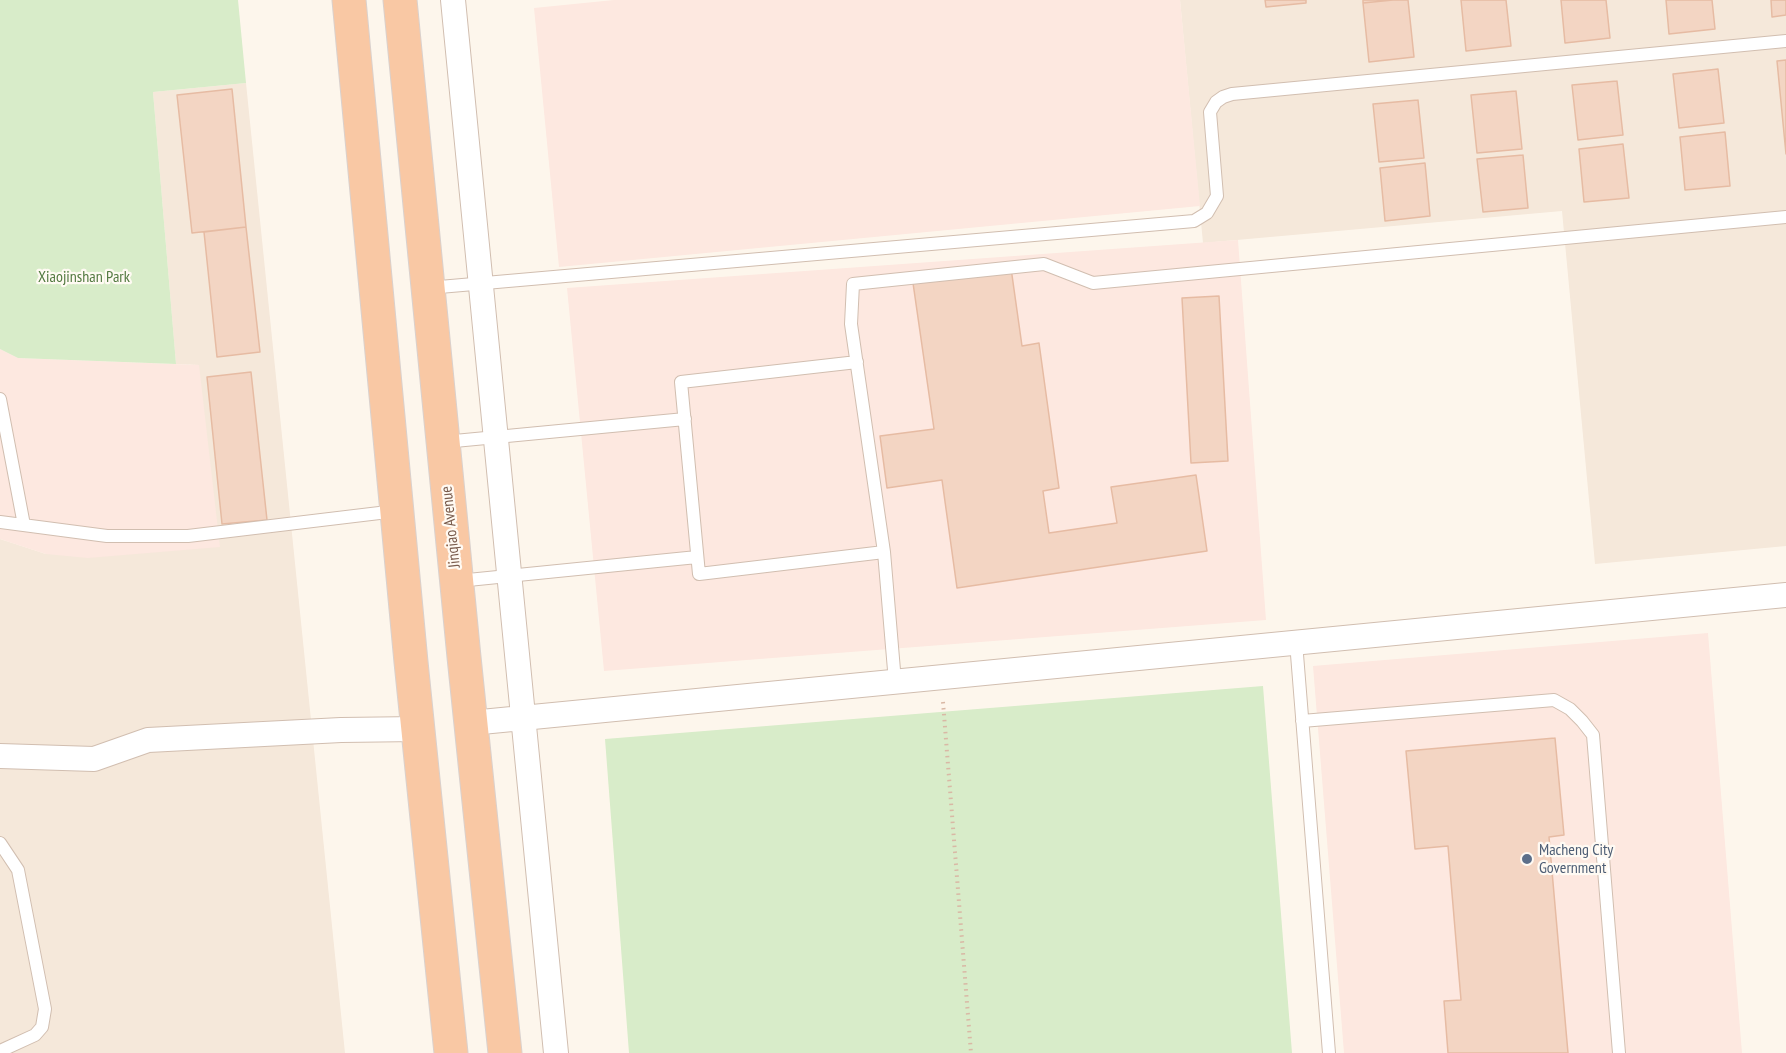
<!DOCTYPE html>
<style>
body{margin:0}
canvas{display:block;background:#fdf6ec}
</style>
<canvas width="1786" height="1053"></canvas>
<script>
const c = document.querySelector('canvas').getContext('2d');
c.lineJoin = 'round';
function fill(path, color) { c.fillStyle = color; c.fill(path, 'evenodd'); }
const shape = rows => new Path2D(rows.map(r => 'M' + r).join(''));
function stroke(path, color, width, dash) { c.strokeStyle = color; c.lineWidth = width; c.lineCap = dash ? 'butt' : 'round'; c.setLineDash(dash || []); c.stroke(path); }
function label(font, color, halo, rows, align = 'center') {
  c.font = font + ' "PT Sans Narrow",sans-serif'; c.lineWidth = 4.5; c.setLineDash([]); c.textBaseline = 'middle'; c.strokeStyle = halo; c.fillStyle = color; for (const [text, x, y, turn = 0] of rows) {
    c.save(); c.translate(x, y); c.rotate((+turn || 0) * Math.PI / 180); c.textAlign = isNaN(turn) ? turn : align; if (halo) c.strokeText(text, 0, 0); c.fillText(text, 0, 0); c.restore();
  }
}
fill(shape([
 [1180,0,1786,0,1786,546,1595,564,1562,211,1203,243],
 [246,83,345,1053,0,1053,0,539,46,554,199,365,176,364,153,92]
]), '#f5e8da');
fill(shape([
 [614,0,1180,0,1200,206,559,267,534,8],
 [1238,240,1266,620,604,671,567,288],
 [0,349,18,358,199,365,220,547,88,558,46,554,0,539],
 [1708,633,1742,1053,1344,1053,1313,666]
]), '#fde8e0');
fill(shape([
 [0,0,238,0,246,83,153,92,176,364,18,358,0,349],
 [1263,686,1292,1053,629,1053,605,739]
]), '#d8ecc9');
const building = shape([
 [1265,0,1306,0,1306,3,1266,7,1265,0],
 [1363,0,1393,0,1363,3,1363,0],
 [1393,0,1408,0,1414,57,1369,62,1363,3,1393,0],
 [1461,0,1506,0,1511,46,1466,51,1461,0],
 [1561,0,1606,0,1610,38,1565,43,1561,0],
 [1666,0,1712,0,1715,29,1669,34,1666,0],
 [1771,0,1786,0,1786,15,1772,17,1771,0],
 [1786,60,1786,154,1777,61,1786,60],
 [1718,69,1724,123,1679,128,1673,74,1718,69],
 [1617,81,1623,135,1578,140,1572,85,1617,81],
 [232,89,246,227,192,233,177,95,232,89],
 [1516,91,1522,149,1477,153,1471,95,1516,91],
 [1418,100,1424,158,1379,162,1373,104,1418,100],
 [1725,132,1730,186,1685,190,1680,137,1725,132],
 [1623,144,1629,198,1584,202,1579,149,1623,144],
 [1523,155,1528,208,1483,212,1477,159,1523,155],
 [1425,163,1430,216,1385,221,1380,168,1425,163],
 [246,227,260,352,217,357,204,232,246,227],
 [1011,268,1022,346,1039,343,1059,488,1043,491,1049,533,1117,523,1111,487,1196,475,1207,551,957,588,942,480,887,488,880,436,934,429,913,283,1011,268],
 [1219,296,1228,461,1191,463,1182,298,1219,296],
 [251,372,267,520,222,524,207,377,251,372],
 [1555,738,1564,835,1549,837,1568,1053,1448,1053,1444,1001,1461,1000,1448,846,1415,849,1406,751,1555,738]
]);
fill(building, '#f3d5c3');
stroke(building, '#e6bba3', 1.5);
const service = shape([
 [428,288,1194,221,1207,213,1217,196,1210,112,1216,102,1223,97,1232,94,1786,41],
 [857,362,681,382,699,574,884,552],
 [0,399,24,525],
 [444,442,685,419],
 [0,522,107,536,188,536,396,511],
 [458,581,697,557],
 [1296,642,1329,1053],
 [895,682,884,552,851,324,853,284,1044,264,1093,283,1786,217],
 [1302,721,1554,700,1570,709,1582,721,1593,735,1619,1053],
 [0,843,18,870,45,1009,42,1027,35,1035,0,1051]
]);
const minor = shape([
 [453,0,556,1053],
 [471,723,1786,595],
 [0,756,94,759,148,740,341,730,418,729]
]);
const trunk = shape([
 [349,0,411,662,451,1053],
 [400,0,464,657,505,1053]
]);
stroke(service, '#d1beb0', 14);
stroke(minor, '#d1beb0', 26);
stroke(trunk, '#dad1cd', 35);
stroke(shape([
 [943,702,971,1053]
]), '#d9b8a5', 4, [1.5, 4.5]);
stroke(service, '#fff', 12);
stroke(minor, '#fff', 24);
stroke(trunk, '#f9c8a4', 33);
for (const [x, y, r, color] of [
 [1527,859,6,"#5c6f8a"]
]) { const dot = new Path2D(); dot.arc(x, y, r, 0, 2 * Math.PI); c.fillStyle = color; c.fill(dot); stroke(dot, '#fffaf3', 2); }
label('16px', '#537a41', '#fffaf3', [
 ["Xiaojinshan Park",84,277]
]);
label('16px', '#7a5c4d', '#fffaf3', [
 ["Jinqiao Avenue",451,527,-96]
]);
label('16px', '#4e5e75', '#fffaf3', [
 ["Macheng City",1539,850],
 ["Government",1539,868]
], 'left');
</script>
